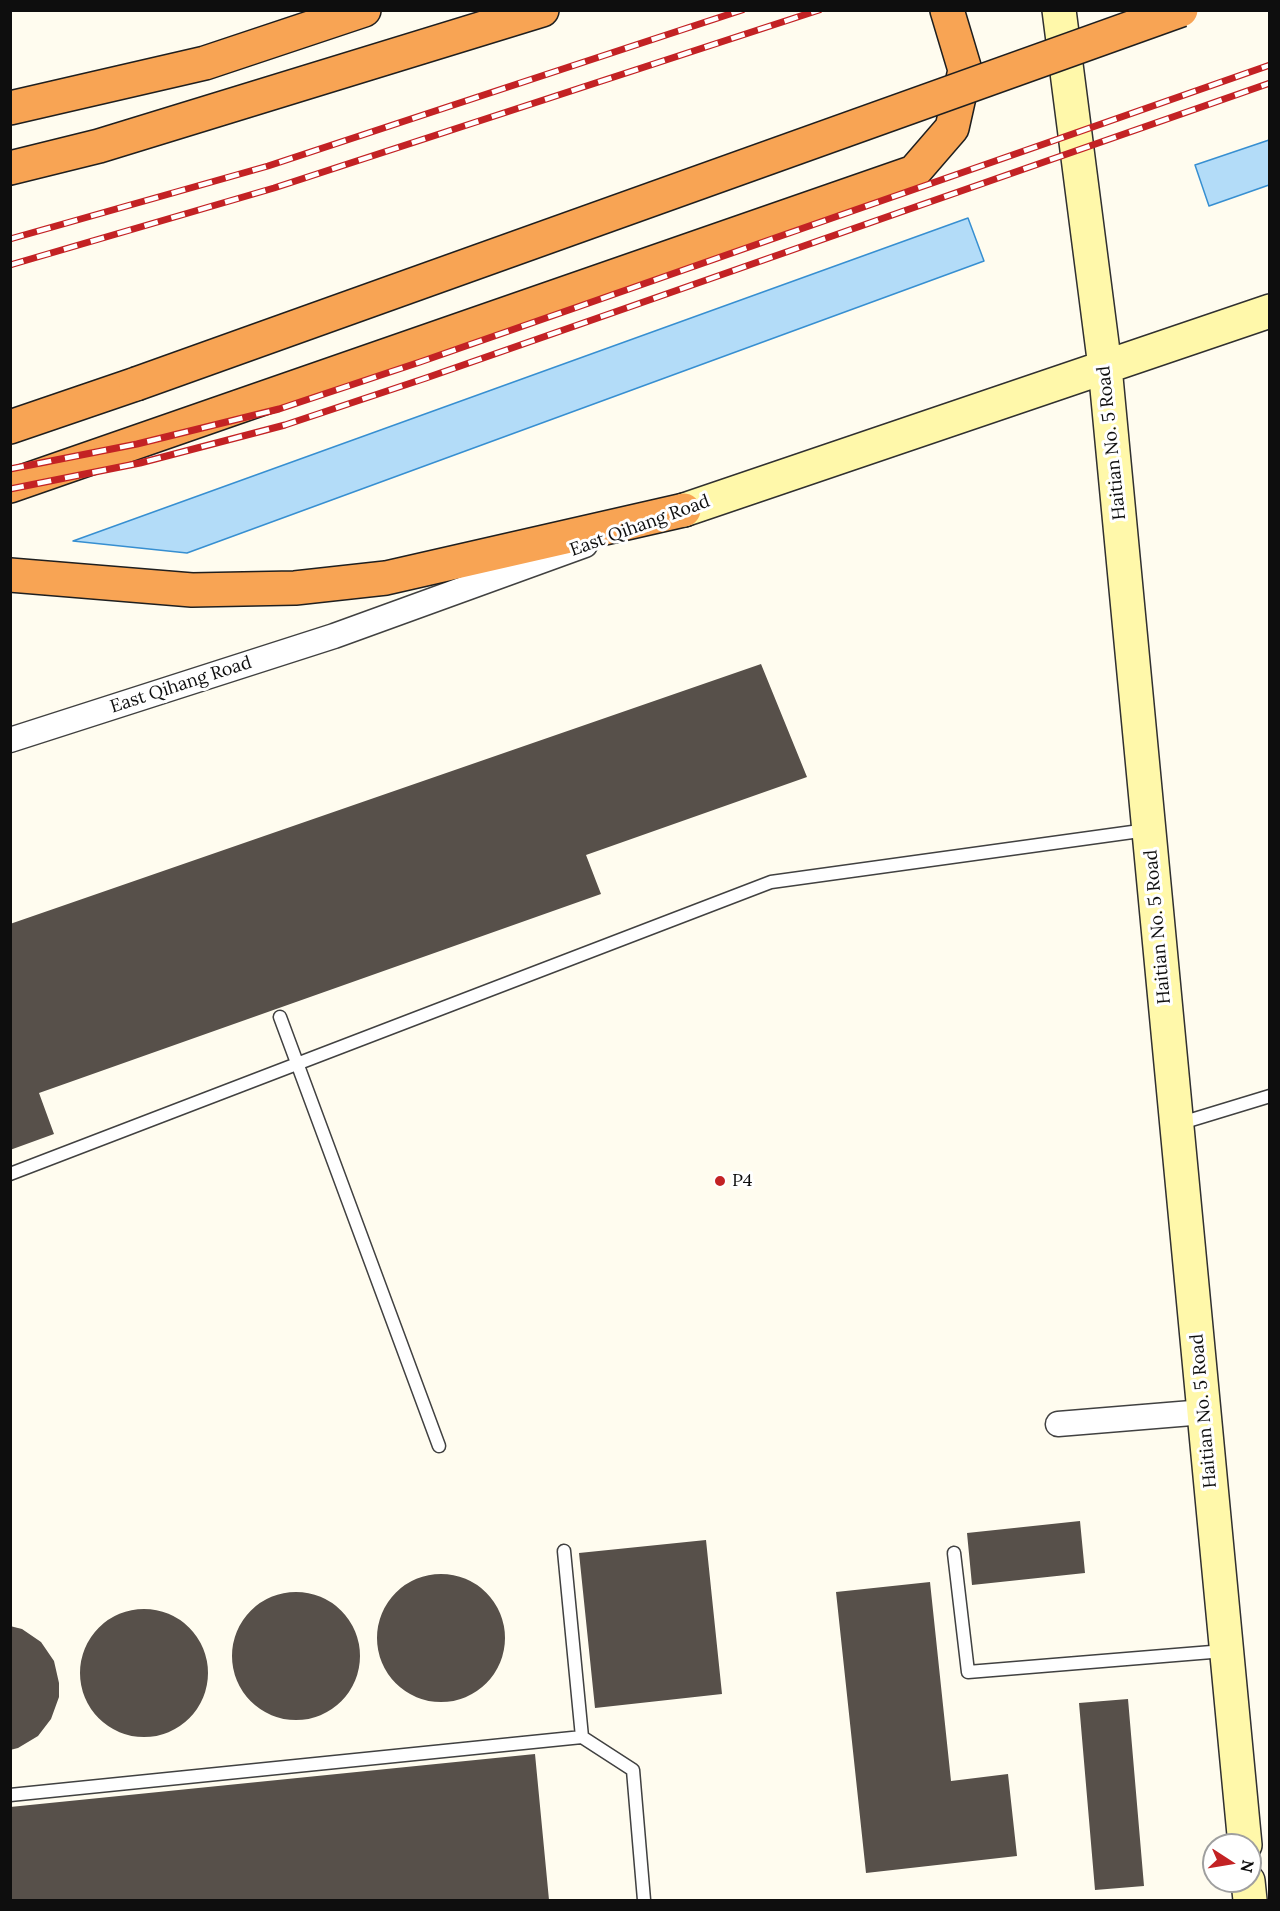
<!DOCTYPE html>
<style>
body{margin:0}
#map{position:relative;width:1280px;height:1911px;overflow:hidden;background:#fffcef;font-family:Lora,serif}
canvas{display:block}
.frame{position:absolute;inset:0;border:12px solid #0e0e0e;pointer-events:none}
.north{position:absolute;left:1202px;top:1833px;width:60px;height:60px;box-sizing:border-box;background:#fff;border:2px solid #9f9f9f;border-radius:50%;rotate:102deg;font-size:16px;font-weight:700;line-height:24px;text-align:center;color:#0e0e0e}
.north::after{content:'';display:block;margin:auto;width:21px;height:27px;background:#c32224;clip-path:polygon(50% 0,100% 100%,50% 72%,0 100%)}
</style>
<div id="map">
<canvas width="1280" height="1911"></canvas>
<div class="frame"></div>
<div class="north">N</div>
</div>
<script>
const c = document.querySelector('canvas').getContext('2d');
c.lineJoin = 'round';
function fill(path, color) { c.fillStyle = color; c.fill(path, 'evenodd'); }
const shape = rows => new Path2D(rows.map(r => 'M' + r).join(''));
function stroke(path, color, width, dash) { c.strokeStyle = color; c.lineWidth = width; c.lineCap = dash ? 'butt' : 'round'; c.setLineDash(dash || []); c.stroke(path); }
function label(font, color, halo, rows, align = 'center') {
  c.font = font + ' Lora,serif'; c.lineWidth = 6; c.setLineDash([]); c.textBaseline = 'middle'; c.strokeStyle = halo; c.fillStyle = color; for (const [text, x, y, turn = 0] of rows) {
    c.save(); c.translate(x, y); c.rotate((+turn || 0) * Math.PI / 180); c.textAlign = isNaN(turn) ? turn : align; if (halo) c.strokeText(text, 0, 0); c.fillText(text, 0, 0); c.restore();
  }
}
const water = shape([
 [1269,140,1269,185,1209,206,1195,165,1269,140],
 [968,218,984,261,187,553,73,541,968,218]
]);
fill(water, '#b3dcf8');
stroke(water, '#378fd1', 1.5);
fill(shape([
 [761,664,807,777,586,855,601,894,39,1093,54,1134,10,1150,10,924],
 [1080,1521,1085,1573,972,1585,967,1533],
 [706,1540,722,1694,595,1708,579,1553],
 '377 1638a64 64 0 1 1 128 0a64 64 0 1 1-128 0Z',
 [930,1582,951,1781,1008,1774,1017,1856,866,1873,836,1592],
 '232 1656a64 64 0 1 1 128 0a64 64 0 1 1-128 0Z',
 '80 1673a64 64 0 1 1 128 0a64 64 0 1 1-128 0Z',
 [10,1626,22,1629,41,1642,54,1661,59,1683,59,1697,51,1719,38,1736,18,1748,10,1750],
 [1128,1699,1144,1886,1095,1890,1079,1703],
 [535,1754,549,1900,10,1900,10,1807]
]), '#57504a');
const lane = shape([
 [280,1017,439,1446],
 [1178,1124,1270,1096],
 [10,1174,771,882,1147,830],
 [564,1551,582,1737],
 [954,1553,968,1672,1224,1651],
 [10,1795,582,1737,633,1770,644,1900]
]);
const street = shape([
 [10,740,334,636,585,545],
 [1058,1424,1204,1412]
]);
const secondary = shape([
 [1059,10,1105,367,1245,1845],
 [684,510,1270,311],
 [1248,1881,1250,1900]
]);
const highway = shape([
 [10,108,205,63,364,10],
 [10,168,99,146,542,10],
 [10,427,136,384],
 [10,486,914,172,952,128,965,70,947,10],
 [10,575,192,590,295,588,386,578,684,510]
]);
stroke(lane, '#414141', 15);
stroke(street, '#414141', 27);
stroke(secondary, '#303030', 36);
stroke(highway, '#1f1f1f', 36);
stroke(lane, '#fff', 12);
stroke(street, '#fff', 24);
stroke(secondary, '#fff8aa', 33);
stroke(highway, '#f8a454', 33);
const rail = shape([
 [10,239,268,166,742,10],
 [10,265,274,188,819,10],
 [10,469,137,444,279,409,420,362,1270,65],
 [10,489,140,463,285,425,426,378,1270,83]
]);
stroke(rail, '#c32224', 7);
stroke(rail, '#fff', 4.5, [14]);
const highwayBridge = shape([
 [136,384,1181,10]
]);
stroke(highwayBridge, '#1f1f1f', 36, []);
stroke(highwayBridge, '#f8a454', 33);
for (const [x, y, r, color] of [
 [720,1181,6,"#c32224"]
]) { const dot = new Path2D(); dot.arc(x, y, r, 0, 2 * Math.PI); c.fillStyle = color; c.fill(dot); stroke(dot, '#fff', 2); }
label('18px', '#0e0e0e', '#fff', [
 ["Haitian No. 5 Road",1112,443,-96],
 ["East Qihang Road",640,526,-20],
 ["East Qihang Road",181,685,-18],
 ["Haitian No. 5 Road",1158,927,-95],
 ["Haitian No. 5 Road",1204,1411,-95]
]);
label('18px', '#0e0e0e', '#fff', [
 ["P4",732,1181]
], 'left');
</script>
